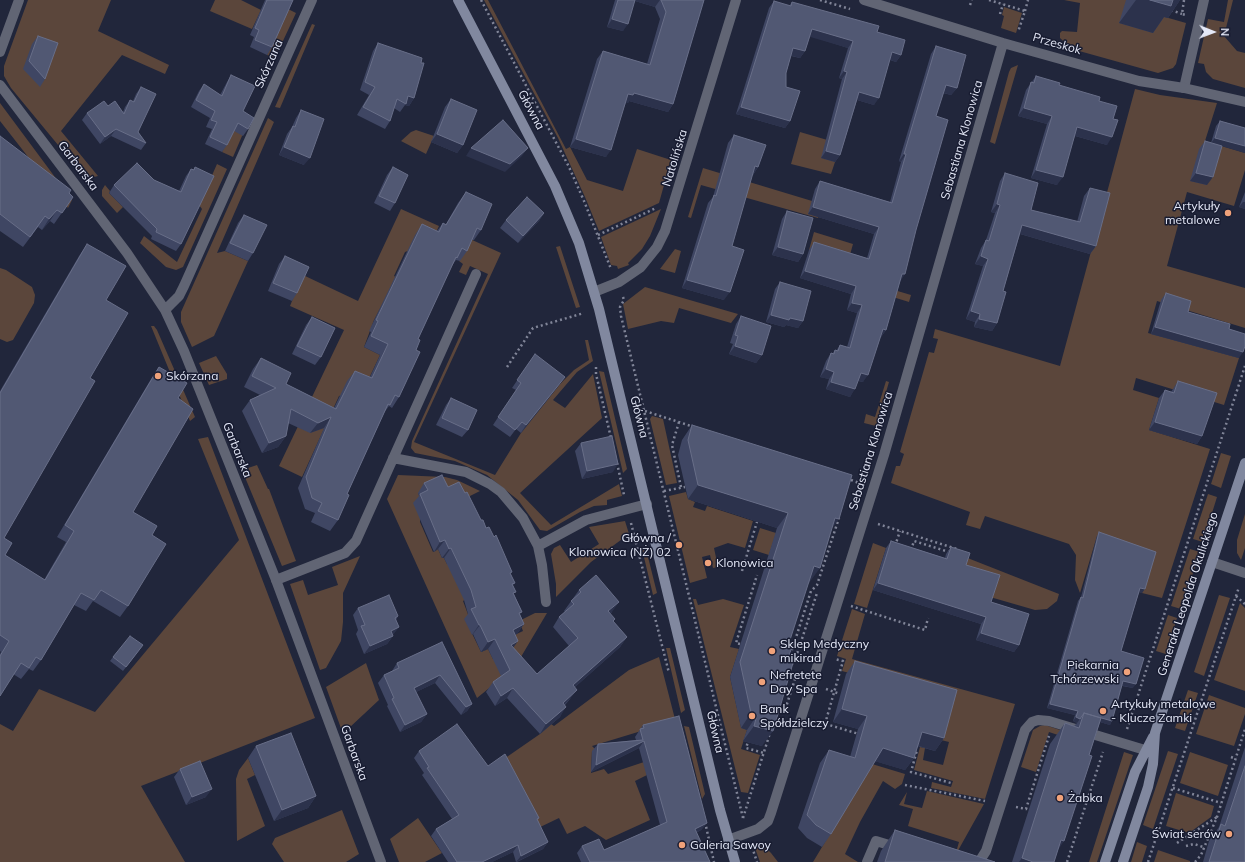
<!DOCTYPE html>
<meta charset="utf-8">
<style>
body{margin:0}
#map{position:relative;width:1245px;height:862px;overflow:hidden;background:#21263b;font-family:Mulish,sans-serif}
canvas{display:block}
.north{position:absolute;left:1193px;top:12px;width:40px;height:40px;-webkit-text-stroke:3px #181c31;paint-order:stroke;rotate:91deg;font-size:11px;font-weight:700;line-height:16px;text-align:center;color:#e5e9f8}
.north::after{content:'';display:block;margin:auto;width:14px;height:18px;background:#e5e9f8;clip-path:polygon(50% 0,100% 100%,50% 72%,0 100%)}
</style>
<div id="map">
<canvas width="1245" height="862"></canvas>
<div class="north">N</div>
</div>
<script>
const c = document.querySelector('canvas').getContext('2d');
c.lineJoin = 'round';
function fill(path, color) { c.fillStyle = color; c.fill(path, 'evenodd'); }
const shape = rows => new Path2D(rows.map(r => 'M' + r).join(''));
function stroke(path, color, width, dash) { c.strokeStyle = color; c.lineWidth = width; c.lineCap = dash ? 'butt' : 'round'; c.setLineDash(dash || []); c.stroke(path); }
function label(font, color, halo, rows, align = 'center') {
  c.font = font + ' Mulish,sans-serif'; c.lineWidth = 3; c.setLineDash([]); c.textBaseline = 'middle'; c.strokeStyle = halo; c.fillStyle = color; for (const [text, x, y, turn = 0] of rows) {
    c.save(); c.translate(x, y); c.rotate((+turn || 0) * Math.PI / 180); c.textAlign = isNaN(turn) ? turn : align; if (halo) c.strokeText(text, 0, 0); c.fillText(text, 0, 0); c.restore();
  }
}
fill(shape([
 [28,0,111,0,98,31,169,65,165,74,122,55,61,131,98,176,90,178,82,174,11,88,4,76,4,66],
 [215,0,241,0,261,10,252,29,210,11],
 [484,0,488,0,566,149,570,147,587,180,623,191,637,149,671,160,659,203,599,231,585,197,558,138],
 [1064,0,1126,0,1158,15,1186,23,1176,64,1173,68,1158,73,1072,49,1060,38,1060,33,1062,31,1077,32,1080,3],
 [1228,0,1233,0,1224,36,1237,51,1245,53,1245,88,1213,79,1206,72,1204,64,1198,63,1208,19,1224,22],
 [1004,7,1022,13,1016,33,1001,28,1004,16,1002,15],
 [288,9,296,13,275,58,267,55],
 [312,24,315,25,283,101,280,108,275,107],
 [1018,65,995,144,990,142,1009,72,1011,68],
 [1135,89,1160,95,1217,103,1205,141,1245,153,1245,170,1234,206,1187,192,1167,266,1245,288,1245,328,1157,301,1148,333,1239,358,1224,405,1136,378,1133,390,1159,398,1149,430,1210,449,1162,598,1142,593,1153,556,1097,536,1080,593,1075,580,1076,555,1069,544,985,516,980,529,966,525,970,512,891,483,896,466,900,466,904,454,900,452,929,352,934,353,938,339,933,338,935,329,1060,366],
 [0,103,72,200,68,208,0,121],
 [239,117,248,122,233,157,222,152],
 [268,118,274,122,217,253,225,251,248,261,214,336,192,347,181,322,181,312],
 [416,130,434,136,426,154,401,141,411,132],
 [800,132,841,144,831,174,791,164],
 [217,164,227,169,183,267,176,270,166,267,140,243,144,236,177,262,202,209,199,205],
 [703,168,822,204,818,218,701,185,691,218,688,217],
 [105,185,110,191,109,193,123,207,117,213,102,196,102,190],
 [401,209,439,226,431,243,405,252,394,276,396,277,374,320,364,347,380,355,364,389,339,396,302,477,279,466,344,330,290,306,292,301,303,275,358,301],
 [661,209,650,236,642,249,628,263,629,265,618,269,617,266,611,265,601,237],
 [814,232,853,244,848,262,809,250],
 [470,239,501,253,414,442,495,475,521,433,560,384,574,370,589,360,585,340,588,340,593,361,577,372,553,400,565,408,593,374,602,418,520,493,551,525,619,484,622,496,607,500,607,505,594,506,580,512,547,531,540,530,518,500,487,475,455,461,415,453,411,448,412,441,488,274,470,266,466,275,459,272,463,264,459,261],
 [560,246,580,307,576,308,556,247],
 [675,249,681,251,675,273,660,269],
 [0,268,6,270,32,287,35,295,34,303,13,340,7,342,0,339],
 [857,279,911,295,909,302,854,285],
 [645,287,669,294,738,314,731,323,679,308,674,323,661,321,628,329,623,304],
 [151,326,154,326,157,330,195,417,190,421],
 [216,356,227,374,227,379,209,385,199,363],
 [599,371,604,372,627,469,623,473],
 [886,381,889,382,876,426,864,423,866,414,875,417],
 [652,416,663,419,677,483,666,485,650,419],
 [208,437,315,718,141,786,185,862,0,862,0,724,13,731,39,689,95,712,239,540,198,439],
 [1221,453,1231,456,1221,488,1211,484],
 [257,465,268,489,269,489,296,561,282,566,242,470],
 [398,475,445,477,457,480,480,491,464,499,418,493,421,500,420,522,433,552,438,549,442,558,444,558,447,564,449,563,466,599,463,601,469,617,465,619,481,652,488,649,493,659,506,639,523,631,519,621,535,613,547,613,515,667,477,698,387,499],
 [686,492,688,499,695,502,693,507,705,511,707,506,753,521,745,548,728,543,714,548,718,567,713,568,710,555,702,557,707,578,690,583,669,496],
 [1208,494,1217,497,1203,542,1193,539],
 [1245,514,1245,548,1241,560,1237,553,1237,540],
 [625,521,629,534,591,562,556,597,556,584,551,554,554,548,560,545,571,562,599,544,589,527],
 [760,528,776,533,769,555,753,550],
 [873,543,886,548,867,608,854,604],
 [642,549,646,549,657,593,653,595],
 [1190,549,1200,552,1181,609,1171,606],
 [360,556,343,593,343,622,341,641,326,668,320,670,290,584,303,580,308,595,338,585,332,567],
 [965,557,1059,594,1057,601,1047,609,1035,610,990,597,961,572],
 [1219,595,1230,598,1204,676,1194,672],
 [693,599,696,599,698,605,723,599,744,605,730,647,739,649,730,677,741,727,747,730,741,749,760,755,748,793,741,792],
 [1240,603,1245,608,1245,691,1214,680],
 [852,609,865,614,852,659,1015,704,985,799,931,788,932,782,951,787,953,781,914,770,920,747,925,748,923,760,943,765,949,742,941,740,951,702,842,671,846,659,837,656],
 [1168,615,1177,618,1166,654,1156,651],
 [666,648,670,648,685,710,681,713],
 [659,657,676,723,638,732,592,746,597,751,592,751,591,773,604,769,608,774,644,762,647,775,635,781,650,820,606,840,585,826,567,834,559,818,534,830,501,761,540,734,551,724,554,726,629,670],
 [366,663,379,700,349,728,342,731,326,687],
 [1188,690,1198,693,1185,731,1175,728],
 [1209,695,1245,708,1245,714,1234,746,1196,734],
 [1045,725,1087,739,1085,744,1049,732,1036,772,1021,767,1033,730,1040,726],
 [684,726,689,727,705,794,702,799],
 [1168,751,1178,754,1153,829,1143,825],
 [1124,752,1133,755,1097,862,1089,862],
 [1190,752,1228,765,1218,796,1180,783],
 [248,758,255,775,247,779,265,826,237,841,236,779,239,770],
 [872,764,905,774,902,784,895,789,883,781,860,822,845,854,858,862,813,862],
 [927,791,984,804,955,856,959,842,908,826,913,809,899,805,907,792,904,804,922,808],
 [1176,793,1214,806,1211,817,1189,833,1166,826],
 [342,810,359,854,346,862,284,862,272,844,275,838],
 [418,818,442,853,425,862,399,862,390,839],
 [1137,842,1147,846,1142,862,1131,862],
 [763,845,771,853,778,862,760,862,755,848],
 [1158,850,1190,861,1190,862,1154,862]
]), '#5b463b');
stroke(shape([
 [481,0,569,167,584,201,611,269],
 [820,0,850,9],
 [989,0,1025,11,1018,32],
 [1184,0,1182,14,1186,15],
 [970,5,972,0],
 [1171,10,1182,14],
 [1025,11,1028,0],
 [1000,14,1003,4],
 [598,235,656,208],
 [623,297,624,300,620,307,621,316,743,818],
 [507,367,533,328,584,313],
 [596,367,596,374,611,438],
 [645,411,694,427],
 [679,422,672,445,681,487],
 [617,463,624,495],
 [851,480,859,483],
 [664,491,685,487],
 [631,523,669,673],
 [878,524,957,549,956,551],
 [895,546,900,531],
 [911,550,914,541,949,552],
 [742,571,757,522],
 [1236,596,1245,604],
 [851,606,925,630,928,618],
 [740,644,736,643,757,575],
 [793,662,796,657,817,593],
 [792,665,791,653,811,591,817,585,839,518],
 [826,689,840,694],
 [779,705,786,707,797,673,798,675],
 [816,721,859,734],
 [825,724,843,661,835,659],
 [1127,729,1245,366],
 [749,739,746,748,764,753],
 [914,749,917,750,911,772,951,783],
 [1231,757,1236,759],
 [905,785,985,801],
 [1173,788,1221,803],
 [1016,807,1026,809,1049,736],
 [743,818,770,733],
 [705,822,714,862],
 [1177,843,1217,817],
 [1186,846,1194,844,1203,847],
 [752,847,757,862],
 [1067,862,1103,752],
 [1148,862,1239,587],
 [1195,862,1201,855,1217,817,1245,729]
]), '#818598', 2.5, [2, 3]);
stroke(shape([
 [1184,88,1204,0],
 [393,458,466,472,490,484,501,492,523,518,538,546,542,565,546,602],
 [538,546,586,520,647,504],
 [1212,562,1245,573],
 [276,580,345,553,356,541,476,274],
 [867,862,876,841,899,848],
 [979,862,986,851,1025,730,1032,722,1038,720,1049,721,1145,750]
]), '#616574', 10);
stroke(shape([
 [864,0,1003,43,1139,81,1184,88,1245,102],
 [0,52,19,0],
 [0,85,127,253,165,310,184,351,276,580,381,862],
 [594,292,619,282,641,267,657,247,665,231,736,0],
 [165,310,179,296,184,286,312,0],
 [728,840,758,829,768,821,771,813,884,455,1003,43]
]), '#616574', 10);
stroke(shape([
 [458,0,555,186,579,243,599,309,720,810,735,862],
 [1105,862,1135,772,1153,737],
 [1123,862,1148,787,1153,764,1155,733,1245,463]
]), '#81889f', 10);
fill(shape([
 [265,0,293,0,272,47,267,55,250,47,254,37,250,35],
 [615,0,704,0,673,104,668,112,629,101,628,103,626,102,606,157,570,147,597,59,603,51,647,64,660,19,655,7,635,1,623,31,607,27],
 [1126,0,1180,0,1168,18,1164,17,1153,33,1119,23],
 [774,1,789,6,792,2,877,32,901,55,896,62,890,60,874,105,857,100,840,155,835,162,821,158,842,79,839,78,848,48,810,36,805,51,800,58,791,56,786,73,786,87,790,121,785,128,736,114,769,8],
 [38,36,45,79,40,87,23,69,32,44],
 [378,43,414,98,409,106,405,105,400,112,394,108,390,121,385,129,357,115,369,95,360,90,373,51],
 [936,46,957,88,951,95,943,93,936,116,900,281,886,330,881,337,880,337,863,382,858,381,850,397,826,389,829,379,820,377,826,361,831,353,832,354,835,350,836,351,840,345,847,347,857,313,847,310,851,294,800,278,809,250,814,242,867,258,874,234,808,214,815,189,820,181,890,202,901,162,899,161,931,54],
 [231,75,243,111,248,129,243,136,234,131,227,145,222,152,205,144,212,129,206,127,210,118,191,107,199,91,204,84,220,95,227,82],
 [1036,76,1099,101,1113,119,1107,145,1075,136,1057,185,1031,178,1047,124,1018,116,1026,90],
 [141,87,138,132,146,143,141,150,111,136,100,144,82,120,87,113,123,112,125,107,130,100,133,101,136,94],
 [451,99,463,145,457,153,431,142,445,107],
 [301,110,304,165,279,155,287,134,292,127,296,118],
 [1220,121,1245,128,1211,143,1216,126],
 [734,135,758,167,753,175,752,175,732,246,724,300,682,288,708,203,713,197,728,143],
 [0,136,73,197,54,224,50,221,42,230,38,227,23,247,0,231],
 [1205,141,1207,185,1190,181,1199,149],
 [195,167,181,244,176,251,151,239,152,236,109,193,114,185,154,180,179,191,186,176,191,169,193,170],
 [393,167,395,203,390,211,374,203,387,175],
 [1005,173,1031,210,1077,222,1084,196,1090,188,1096,246,1090,254,1020,234,1003,291,997,323,992,331,974,327,975,322,966,319,983,266,975,264,981,248,986,240,995,213,991,212,1000,181],
 [466,192,481,230,474,240,472,240,467,251,460,261,456,260,451,267,418,339,416,350,399,397,392,408,389,406,384,413,347,494,338,520,330,531,311,522,315,513,305,509,298,488,324,428,310,433,288,423,286,436,278,447,262,453,242,411,250,400,260,395,244,387,253,369,261,358,286,384,334,408,347,381,355,371,370,377,380,355,364,347,371,332,369,331,415,235,422,224,437,231,443,223,446,224,458,203],
 [1245,192,1245,209,1239,207],
 [787,211,803,254,798,262,772,255,782,219],
 [544,213,539,221,518,243,500,228,506,220],
 [244,215,253,253,248,261,225,251,238,223],
 [87,244,106,300,90,378,4,538,5,555,44,580,66,542,57,537,151,379,159,367,178,398,133,512,152,535,128,606,120,617,93,601,86,611,74,605,41,660,33,671,29,669,21,679,13,674,0,696,0,654,1,652,0,651,0,391,79,256],
 [285,256,297,293,292,301,268,291,279,264],
 [780,282,803,321,798,328,786,325,784,327,766,322,775,289],
 [1166,293,1188,312,1229,329,1239,358,1151,334,1161,300],
 [741,316,762,355,756,363,729,354,733,344,730,343,736,324],
 [312,317,321,357,315,365,292,354,306,325],
 [535,354,560,384,521,433,516,429,510,437,493,425,516,390,512,388],
 [1178,381,1202,436,1197,444,1149,430,1159,398,1165,390,1171,392,1173,389],
 [451,398,468,430,462,437,436,425,446,405],
 [692,425,832,529,809,583,808,582,788,646,787,661,762,746,743,741,747,730,741,728,730,677,777,528,688,499,678,455,682,440],
 [581,443,613,472,582,479,575,451],
 [424,483,448,487,465,493,481,520,486,528,515,583,513,585,514,594,522,612,520,614,524,624,517,634,515,635,513,648,537,674,569,646,553,627,559,617,565,612,564,611,579,590,612,612,610,614,615,619,613,622,627,637,620,647,575,687,570,699,565,705,560,717,540,734,507,698,495,706,486,692,493,682,501,676,488,649,481,652,473,634,472,635,464,619,468,614,464,600,444,558,442,558,438,549,434,552,413,503,419,496,418,493],
 [1099,532,1142,593,1139,592,1121,651,1133,688,1122,686,1110,725,1100,722,1054,862,1012,862,1050,744,1065,723,1074,726,1077,723,1073,721,1075,715,1047,708,1078,601,1081,597,1097,536],
 [891,541,945,558,946,554,951,547,966,565,991,602,1019,645,1014,652,976,640,981,624,873,590,886,548],
 [358,608,398,616,396,620,399,627,392,635,393,636,387,644,364,654,356,634,358,630,353,615],
 [442,642,472,704,467,711,461,715,435,683,416,692,427,714,421,722,400,732,387,706,388,705,378,683,384,675,392,671,397,663],
 [143,645,123,671,110,661,113,657],
 [855,661,944,738,935,751,917,746,914,758,905,770,875,761,831,834,822,847,807,838,798,828,820,763,829,750,850,757,858,729,833,722,846,674],
 [643,725,707,823,701,830,696,833,710,862,581,862,577,853,582,846,604,850,660,825,639,748,591,772,592,751,598,744,636,740,635,737],
 [256,746,316,796,308,808,274,821,248,758],
 [1245,747,1245,862,1203,862,1209,841,1219,827],
 [419,751,488,766,537,820,548,842,543,849,517,862,516,862,513,852,492,862,448,862,431,836,436,829,452,819,422,775,424,773,414,758],
 [180,769,206,797,186,805,174,777],
 [895,830,995,862,877,862,881,851]
]), '#3f4663');
fill(shape([
 [632,0,660,0,655,7],
 [1136,0,1180,0,1168,18,1164,17,1153,33,1119,23],
 [612,19,628,24,623,31,607,27],
 [812,29,853,41,848,48,807,36],
 [793,48,805,51,800,58,789,55],
 [892,52,901,55,896,62,888,59],
 [844,71,847,72,842,79,839,78],
 [946,85,957,88,951,95,941,92],
 [859,92,879,98,874,105,854,99],
 [634,93,673,104,668,112,629,101,628,103,623,102,628,94],
 [408,96,414,98,409,106,405,105],
 [741,107,790,121,785,128,736,114],
 [1024,108,1052,116,1047,124,1018,116],
 [1077,127,1112,137,1107,145,1072,135],
 [116,129,111,136,100,144,105,137],
 [437,134,463,145,457,153,431,142],
 [1215,138,1245,146,1245,153,1211,143],
 [576,139,611,150,606,157,570,147],
 [284,147,310,158,304,165,279,155],
 [471,148,528,148,522,156,505,172,466,156],
 [826,151,840,155,835,162,821,158],
 [904,154,906,154,901,162,899,161],
 [755,166,758,167,753,175,749,174],
 [1036,170,1063,177,1057,185,1031,178],
 [1196,173,1213,177,1207,185,1190,181],
 [1243,202,1245,202,1245,209,1239,207],
 [997,204,1000,205,995,213,991,212],
 [813,207,879,227,874,234,808,214],
 [57,210,50,221,42,230,49,219],
 [544,213,539,221,518,243,523,236],
 [1022,225,1096,246,1090,254,1017,233],
 [778,247,803,254,798,262,772,255],
 [981,256,988,259,983,266,975,264],
 [805,271,856,286,851,294,800,278],
 [902,274,905,274,900,282],
 [687,280,730,292,724,300,682,288],
 [852,303,862,305,857,313,847,310],
 [971,311,980,314,975,322,966,319],
 [771,315,790,318,803,321,798,328,786,325,784,327,766,322],
 [979,319,997,323,992,331,974,327],
 [1155,327,1243,352,1239,358,1151,334],
 [883,329,886,330,881,337,878,336],
 [735,346,762,355,756,363,729,354],
 [826,369,834,372,829,379,820,377],
 [861,373,868,375,863,382,856,380],
 [565,377,560,384,521,433,526,425],
 [831,382,855,389,850,397,826,389],
 [331,417,324,428,310,433,318,423],
 [1155,422,1202,436,1197,444,1149,430],
 [286,436,278,447,262,453,269,443],
 [618,464,613,472,582,479,587,471],
 [698,485,788,513,777,528,688,499],
 [835,518,839,519,828,534],
 [445,540,438,549,434,552,440,542],
 [451,548,444,558,442,558,449,549],
 [814,566,820,568,809,583,803,581],
 [878,583,986,617,981,624,873,590],
 [1140,588,1145,589,1142,593,1137,592],
 [619,602,612,612,601,621,608,611],
 [524,624,517,634,506,639,513,630],
 [479,625,480,625,473,634,472,635],
 [399,627,393,635,385,639,391,631],
 [981,633,1019,645,1014,652,976,640],
 [393,636,387,644,364,654,370,646],
 [627,637,620,647,566,695,573,685],
 [495,639,488,649,481,652,488,642],
 [518,641,511,651,511,645],
 [440,675,435,683,408,696,414,688],
 [1123,681,1136,684,1133,688,1120,685],
 [513,688,507,698,495,706,501,696],
 [577,690,570,699,556,712,563,703],
 [472,704,467,711,461,715,466,707],
 [1050,704,1078,711,1075,715,1047,708],
 [566,707,560,717,540,734,546,724],
 [842,709,867,716,858,729,833,722],
 [751,713,757,715,747,730,741,728],
 [427,714,421,722,400,732,405,725],
 [1095,716,1112,721,1110,725,1093,720],
 [1076,717,1080,719,1077,723,1073,721],
 [754,726,773,731,762,746,743,741],
 [922,732,944,738,935,751,913,744],
 [644,741,639,748,591,772,596,765],
 [883,748,914,758,905,770,874,761],
 [212,789,206,797,186,805,192,797],
 [316,796,308,808,274,821,282,810],
 [707,823,701,830,689,836,695,829],
 [1061,840,1064,841,1050,862],
 [548,842,543,849,516,862,521,856],
 [518,845,513,852,492,862,482,862],
 [1022,858,1033,862,1019,862]
]), '#2c324c');
const building = shape([
 [267,0,293,0,272,47,255,40,259,30,255,28,267,0],
 [618,0,635,0,628,24,612,19,618,0],
 [661,0,704,0,673,104,634,93,633,95,628,94,611,150,576,139,603,51,650,65,666,12,661,0],
 [1150,0,1173,0,1171,6,1150,0],
 [774,1,791,6,792,2,879,26,877,32,905,40,901,55,892,52,879,98,859,92,840,155,826,151,847,72,844,71,853,41,812,29,805,51,793,48,786,73,786,87,800,91,790,121,741,107,774,1],
 [38,36,58,43,45,79,29,61,38,36],
 [378,43,422,58,421,63,424,63,414,98,408,96,406,104,397,99,390,121,363,107,375,87,365,82,378,43],
 [936,46,966,55,957,88,946,85,936,116,948,120,916,230,905,274,902,274,886,330,883,329,868,375,861,373,855,389,831,382,834,372,826,369,831,353,834,354,835,350,838,351,840,345,850,348,862,305,852,303,856,286,805,271,814,242,869,259,879,227,813,207,820,181,892,203,906,154,904,154,936,46],
 [231,75,255,86,243,111,254,118,248,129,238,123,227,145,210,137,217,122,211,120,215,111,196,100,204,84,222,96,231,75],
 [1036,76,1060,83,1059,85,1100,97,1099,101,1117,106,1113,119,1118,120,1112,137,1077,127,1063,177,1036,170,1052,116,1024,108,1031,82,1034,83,1036,76],
 [141,87,156,94,138,132,146,143,116,129,105,137,87,113,104,101,108,106,115,101,124,114,130,100,134,102,141,87],
 [451,99,477,110,463,145,437,134,451,99],
 [301,110,324,119,310,158,284,147,293,126,295,127,301,110],
 [503,120,528,148,510,164,471,148,503,120],
 [1220,121,1245,128,1245,146,1215,138,1220,121],
 [734,135,766,145,758,167,755,166,732,246,744,250,730,292,687,280,714,195,716,196,734,135],
 [0,136,71,190,69,193,73,197,62,213,57,210,49,219,45,216,30,237,0,214,0,136],
 [1205,141,1222,146,1213,177,1196,173,1205,141],
 [137,163,154,180,181,192,191,169,194,170,195,167,214,176,181,244,156,232,157,229,114,185,137,163],
 [393,167,408,175,395,203,379,196,393,167],
 [1005,173,1038,183,1031,210,1080,222,1090,188,1110,193,1096,246,1022,225,1003,291,1006,292,997,323,979,319,980,314,971,311,988,259,981,256,986,240,989,241,1000,205,997,204,1005,173],
 [466,192,492,204,481,230,477,228,467,251,462,248,457,258,456,257,418,339,420,340,416,350,420,352,399,397,395,395,390,405,388,404,347,494,349,495,338,520,318,511,322,503,312,498,306,477,331,417,318,423,291,409,286,436,269,443,250,400,276,388,252,376,261,358,291,373,286,384,336,409,355,371,372,378,388,344,371,336,378,321,376,320,422,224,439,232,443,223,446,225,466,192],
 [527,197,544,213,523,236,506,220,527,197],
 [787,211,813,218,803,254,778,247,787,211],
 [244,215,267,225,253,253,230,243,244,215],
 [87,244,126,266,106,300,128,313,90,378,95,381,4,538,12,543,5,555,45,580,74,531,65,525,159,367,187,383,178,398,193,409,133,512,157,526,152,535,166,544,128,606,101,590,94,600,81,593,41,660,36,657,29,668,21,663,0,696,0,656,9,641,0,635,0,393,87,244],
 [285,256,309,267,297,293,273,283,285,256],
 [780,282,811,291,803,321,790,318,789,320,771,315,780,282],
 [1166,293,1191,301,1188,312,1230,324,1229,329,1245,334,1245,346,1243,352,1155,327,1166,293],
 [741,316,771,326,762,355,735,346,738,336,735,335,741,316],
 [312,317,335,328,321,357,297,346,312,317],
 [535,354,565,377,526,425,522,422,515,430,498,417,521,383,517,380,535,354],
 [1178,381,1217,393,1202,436,1155,422,1165,390,1174,393,1178,381],
 [451,398,477,410,468,430,442,418,451,398],
 [692,425,852,475,839,519,835,518,820,568,814,566,788,646,792,647,787,661,793,663,773,731,754,726,757,715,751,713,740,662,788,513,698,485,688,440,692,425],
 [612,436,618,464,587,471,581,443,612,436],
 [442,475,448,487,459,482,465,493,467,492,481,520,483,520,486,528,489,527,494,537,496,535,512,572,510,573,515,583,512,584,516,592,513,593,522,612,519,613,524,624,513,630,518,641,511,645,537,674,578,638,559,617,574,604,571,601,581,592,579,590,596,575,619,602,608,611,615,619,613,621,627,637,573,685,577,690,563,703,566,707,546,724,513,688,501,696,493,682,510,670,495,639,488,642,480,625,479,625,471,609,476,607,471,590,451,548,449,549,445,540,440,542,420,494,428,490,424,483,442,475],
 [1099,532,1156,552,1145,589,1140,588,1121,651,1144,658,1136,684,1123,681,1112,721,1084,713,1080,719,1076,717,1078,711,1050,704,1081,597,1083,598,1099,532],
 [891,541,947,559,951,547,970,553,966,565,1000,575,991,602,1029,614,1019,645,981,633,986,617,878,583,891,541],
 [389,595,398,616,395,618,399,627,391,631,393,636,370,646,361,626,365,625,358,608,389,595],
 [130,636,143,645,126,667,113,657,130,636],
 [442,642,472,704,466,707,440,675,414,688,427,714,405,725,392,699,394,698,384,675,399,668,397,663,442,642],
 [855,661,957,690,944,738,922,732,914,758,883,748,831,834,816,825,807,815,829,750,855,758,867,716,842,709,855,661],
 [1084,713,1101,718,1089,755,1092,756,1064,841,1061,840,1054,862,1033,862,1022,858,1065,723,1079,728,1084,713],
 [679,716,707,823,695,829,710,862,590,862,582,846,599,839,604,850,667,822,644,741,596,765,598,744,643,740,640,729,644,728,643,725,679,716],
 [457,724,488,766,505,754,539,818,537,819,548,842,521,856,518,845,482,862,457,862,436,829,459,815,427,768,429,767,419,751,457,724],
 [291,733,316,796,282,810,256,746,291,733],
 [200,761,212,789,192,797,180,769,200,761],
 [1245,766,1245,862,1209,862,1221,824,1225,826,1245,766],
 [895,830,995,862,885,862,895,830]
]);
fill(building, '#515873');
stroke(building, '#686e88', 1);
for (const [x, y, r, color] of [
 [1228,213,4,"#f0a27a"],
 [158,376,4,"#f0a27a"],
 [679,545,4,"#f0a27a"],
 [708,563,4,"#f0a27a"],
 [772,651,4,"#f0a27a"],
 [1127,672,4,"#f0a27a"],
 [762,682,4,"#f0a27a"],
 [1103,711,4,"#f0a27a"],
 [752,716,4,"#f0a27a"],
 [1060,798,4,"#f0a27a"],
 [1229,834,4,"#f0a27a"],
 [682,845,4,"#f0a27a"]
]) { const dot = new Path2D(); dot.arc(x, y, r, 0, 2 * Math.PI); c.fillStyle = color; c.fill(dot); stroke(dot, '#181c31', 1.5); }
label('12px', '#e5e9f8', '#181c31', [
 ["Przeskok",1057,44,16],
 ["Skórzana",269,64,-66],
 ["Główna",531,110,62],
 ["Sebastiana Klonowica",962,140,-74],
 ["Natolińska",675,158,-73],
 ["Garbarska",78,166,53],
 ["Główna",639,417,76],
 ["Garbarska",237,450,68],
 ["Sebastiana Klonowica",871,451,-73],
 ["Generała Leopolda Okulickiego",1188,594,-72],
 ["Główna",715,732,77],
 ["Garbarska",354,753,70]
]);
label('12px', '#e5e9f8', '#181c31', [
 ["Artykuły",1220,206,"right"],
 ["metalowe",1220,220,"right"],
 ["Skórzana",166,376],
 ["Główna /",671,538,"right"],
 ["Klonowica (NŻ) 02",671,552,"right"],
 ["Klonowica",716,563],
 ["Sklep Medyczny",780,644],
 ["mikirad",780,658],
 ["Piekarnia",1119,665,"right"],
 ["Tchórzewski",1119,679,"right"],
 ["Nefretete",770,675],
 ["Day Spa",770,689],
 ["Artykuły metalowe",1111,704],
 ["- Klucze Zamki",1111,718],
 ["Bank",760,709],
 ["Spółdzielczy",760,723],
 ["Żabka",1068,798],
 ["Świat serów",1221,834,"right"],
 ["Galeria Sawoy",690,845]
], 'left');
</script>
